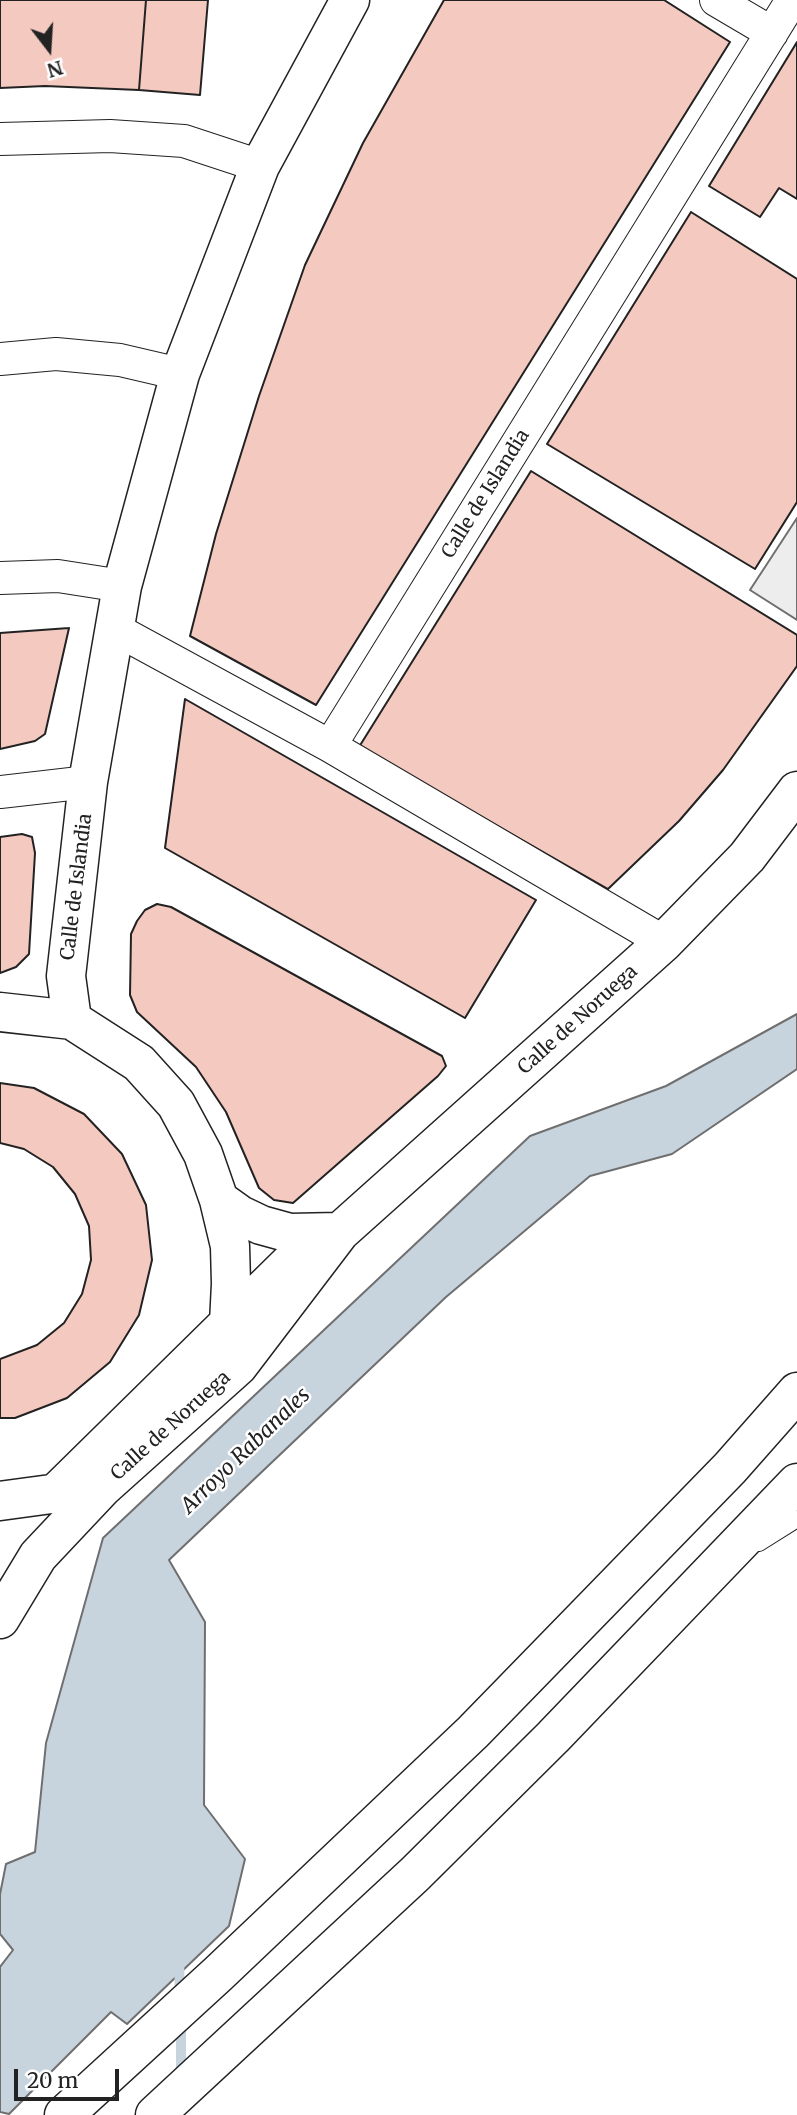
<!DOCTYPE html>
<style>
body{margin:0}
#map{position:relative;width:797px;height:2115px;overflow:hidden;background:#fff;font-family:Merriweather,serif}
canvas{display:block}
.north{position:absolute;left:14px;top:14px;width:70px;height:70px;-webkit-text-stroke:5px #fff;paint-order:stroke;rotate:163deg;font-size:19px;font-weight:700;line-height:28px;text-align:center;color:#222}
.north::after{content:'';display:block;margin:auto;width:24px;height:32px;background:#222;clip-path:polygon(50% 0,100% 100%,50% 72%,0 100%)}
.scale{position:absolute;left:14px;top:2069px;width:105px;height:32px;box-sizing:border-box;border:4px solid #222;border-top:0;padding-left:9px;font-size:21px;line-height:24px;white-space:nowrap;color:#222;-webkit-text-stroke:5px #fff;paint-order:stroke}
</style>
<div id="map">
<canvas width="797" height="2115"></canvas>
<div class="north">N</div>
<div class="scale">20 m</div>
</div>
<script>
const c = document.querySelector('canvas').getContext('2d');
c.lineJoin = 'round';
function fill(path, color) { c.fillStyle = color; c.fill(path, 'evenodd'); }
const shape = rows => new Path2D(rows.map(r => 'M' + r).join(''));
function stroke(path, color, width, dash) { c.strokeStyle = color; c.lineWidth = width; c.lineCap = dash ? 'butt' : 'round'; c.setLineDash(dash || []); c.stroke(path); }
function label(font, color, halo, rows, align = 'center') {
  c.font = font + ' Merriweather,serif'; c.lineWidth = 5; c.setLineDash([]); c.textBaseline = 'middle'; c.strokeStyle = halo; c.fillStyle = color; for (const [text, x, y, turn = 0] of rows) {
    c.save(); c.translate(x, y); c.rotate((+turn || 0) * Math.PI / 180); c.textAlign = isNaN(turn) ? turn : align; if (halo) c.strokeText(text, 0, 0); c.fillText(text, 0, 0); c.restore();
  }
}
const parking = shape([
 [797,518,797,620,750,590,797,518]
]);
fill(parking, '#ededed');
stroke(parking, '#6f6f6f', 2);
const water = shape([
 [797,1014,797,1069,672,1154,590,1176,446,1297,169,1560,205,1622,204,1805,245,1859,229,1926,127,2024,111,2012,9,2114,0,2112,0,1967,13,1950,0,1934,0,1894,6,1864,35,1852,46,1743,103,1538,530,1136,666,1086,797,1014]
]);
fill(water, '#c7d3dd');
stroke(water, '#6f6f6f', 2);
stroke(shape([
 [179,1960,180,1997],
 [181,2020,181,2077]
]), '#c7d3dd', 10);
const building = shape([
 [0,0,146,0,139,90,45,86,0,88,0,0],
 [146,0,208,0,200,95,139,90,146,0],
 [444,0,664,0,730,42,316,705,190,636,216,534,259,396,305,265,363,143,444,0],
 [797,42,797,199,779,188,760,217,709,186,797,42],
 [691,212,797,279,797,502,755,569,547,444,691,212],
 [531,471,797,635,797,666,723,770,679,821,608,889,359,747,531,471],
 [69,628,45,734,35,741,0,749,0,633,69,628],
 [185,699,536,900,465,1018,165,848,185,699],
 [22,834,32,837,35,853,29,954,16,967,0,973,0,837,22,834],
 [157,904,171,907,442,1056,446,1066,438,1076,293,1203,274,1200,259,1188,226,1112,196,1067,137,1012,130,995,131,934,137,921,145,910,157,904],
 [0,1083,34,1088,84,1114,122,1154,146,1205,152,1260,139,1315,110,1362,67,1398,15,1418,0,1418,0,1359,37,1345,64,1323,82,1294,91,1260,89,1226,75,1194,53,1167,24,1149,0,1143,0,1083]
]);
fill(building, '#f3c9c0');
stroke(building, '#222', 2);
const lane = shape([
 [759,1543,797,1519]
]);
const street = shape([
 [716,0,772,33],
 [0,139,110,136,184,141,260,166],
 [0,359,56,354,120,360,180,374],
 [0,578,58,576,122,586],
 [115,629,330,746,792,0],
 [330,746,664,942],
 [0,792,88,782]
]);
const secondary = shape([
 [0,1012,72,1020,139,1063,176,1104,203,1154,219,1200,230,1246,231,1284,229,1323,211,1369,192,1387],
 [72,1020,66,976,88,782,122,586,180,374,260,166,350,0],
 [219,1200,240,1215,261,1225,290,1233,338,1232],
 [59,1490,296,1257],
 [0,1501,103,1487,109,1477],
 [0,1619,38,1556,103,1487,238,1366,340,1232,664,942,747,857,797,791]
]);
const primary = shape([
 [64,2115,218,1974,473,1732,730,1468,797,1392],
 [155,2115,415,1874,553,1737,797,1483]
]);
stroke(lane, '#222', 18);
stroke(street, '#222', 34);
stroke(secondary, '#222', 41);
stroke(primary, '#222', 41);
stroke(lane, '#fff', 16);
stroke(street, '#fff', 32);
stroke(secondary, '#fff', 38);
stroke(primary, '#fff', 38);
label('19px', '#222', '#fff', [
 ["Calle de Islandia",486,494,-58],
 ["Calle de Islandia",77,887,-83],
 ["Calle de Noruega",578,1020,-42],
 ["Calle de Noruega",171,1426,-42]
]);
label('italic 21px', '#222', '#fff', [
 ["Arroyo Rabanales",246,1451,-44]
]);
</script>
